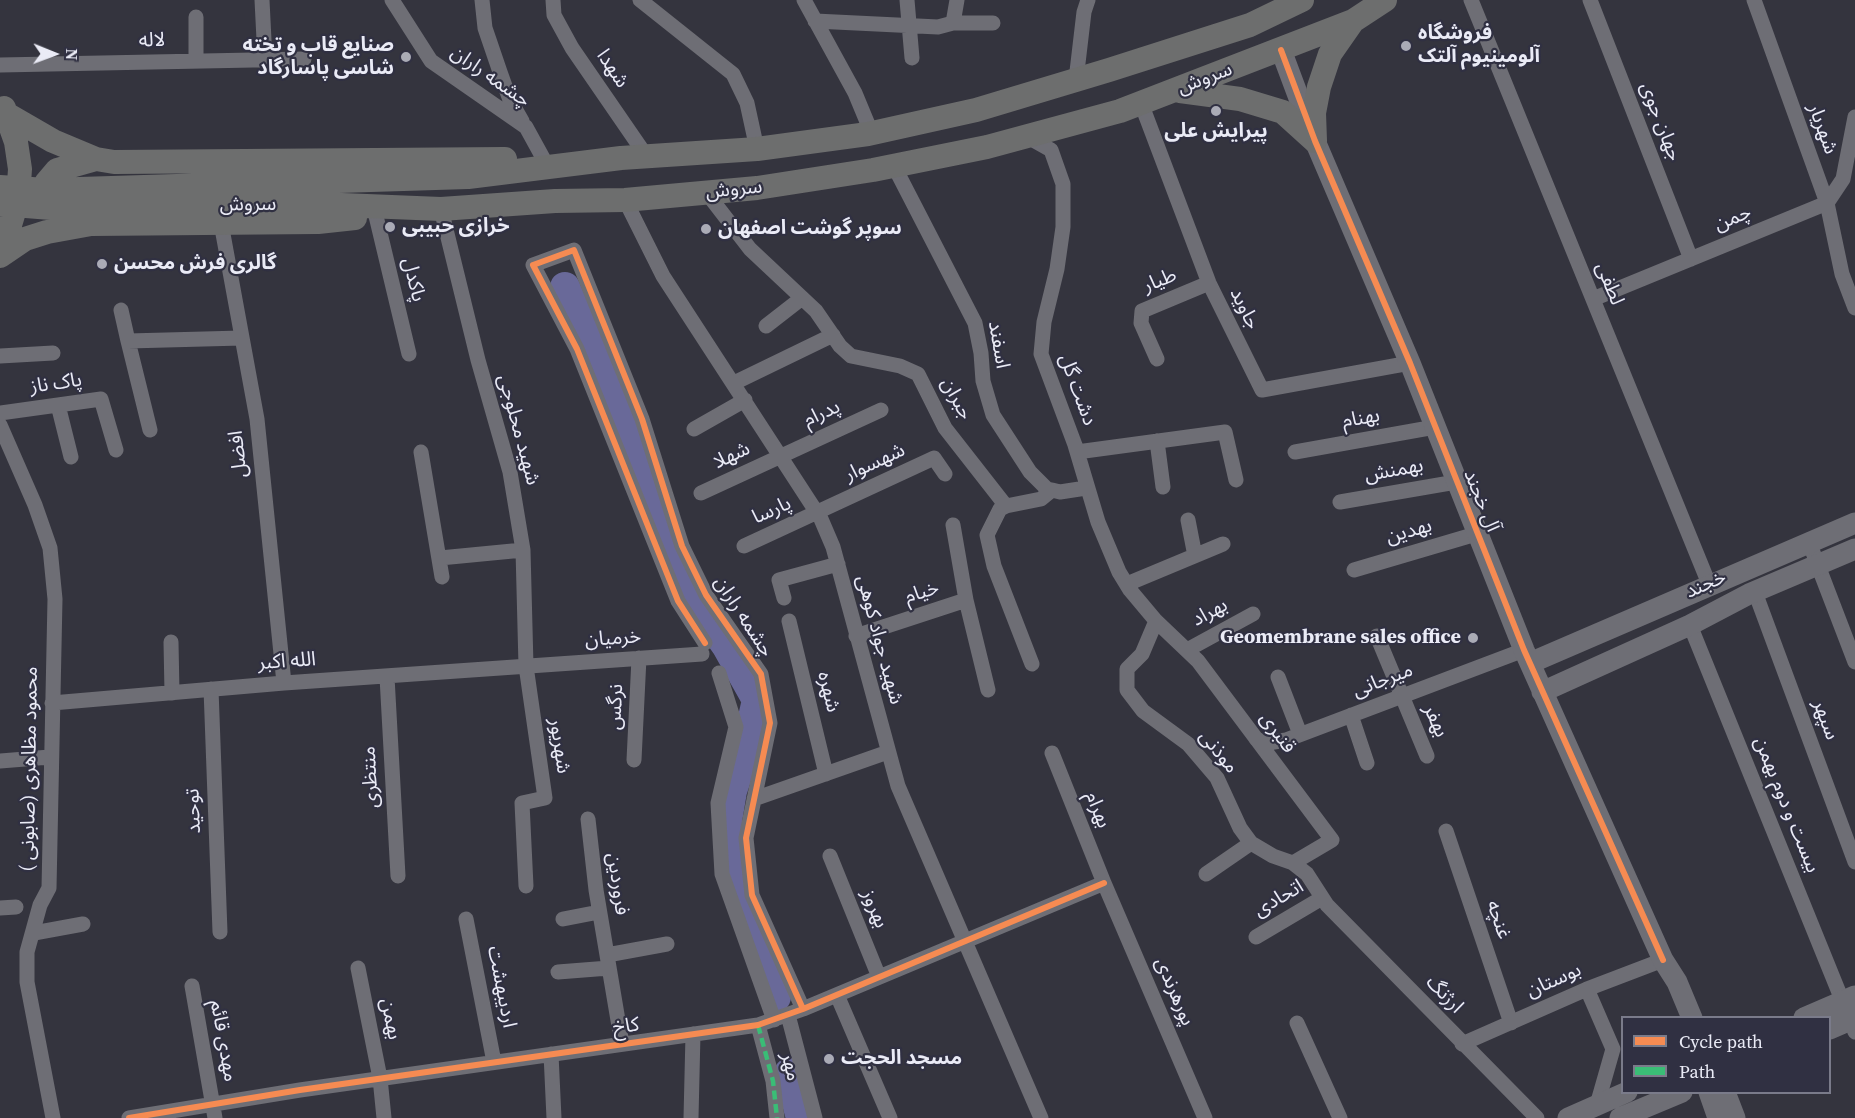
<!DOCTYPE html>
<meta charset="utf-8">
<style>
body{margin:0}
#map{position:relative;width:1855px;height:1118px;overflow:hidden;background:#34343e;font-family:"Source Serif 4",serif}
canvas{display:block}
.legend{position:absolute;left:1621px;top:1016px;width:210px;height:78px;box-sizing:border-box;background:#303042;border:2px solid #7a7b8a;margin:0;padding:8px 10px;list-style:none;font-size:18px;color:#eaebf6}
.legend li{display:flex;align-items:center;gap:12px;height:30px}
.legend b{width:30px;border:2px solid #7a7b8a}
.north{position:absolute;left:24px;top:24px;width:60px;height:60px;-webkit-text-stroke:4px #303042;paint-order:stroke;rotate:91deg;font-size:16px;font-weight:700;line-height:24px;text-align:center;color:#eaebf6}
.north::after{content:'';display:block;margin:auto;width:21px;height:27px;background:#eaebf6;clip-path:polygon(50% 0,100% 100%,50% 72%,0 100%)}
</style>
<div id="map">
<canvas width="1855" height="1118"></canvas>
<ul class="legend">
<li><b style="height:8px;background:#f68b52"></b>Cycle path</li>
<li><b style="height:8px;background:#3abd76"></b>Path</li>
</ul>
<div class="north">N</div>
</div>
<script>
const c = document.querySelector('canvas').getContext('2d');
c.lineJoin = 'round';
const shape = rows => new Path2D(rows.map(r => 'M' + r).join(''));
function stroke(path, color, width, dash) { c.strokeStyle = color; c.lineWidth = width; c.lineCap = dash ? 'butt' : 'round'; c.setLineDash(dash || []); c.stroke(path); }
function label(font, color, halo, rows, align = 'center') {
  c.font = font + ' "Source Serif 4","Noto Sans Arabic",serif'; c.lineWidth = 4.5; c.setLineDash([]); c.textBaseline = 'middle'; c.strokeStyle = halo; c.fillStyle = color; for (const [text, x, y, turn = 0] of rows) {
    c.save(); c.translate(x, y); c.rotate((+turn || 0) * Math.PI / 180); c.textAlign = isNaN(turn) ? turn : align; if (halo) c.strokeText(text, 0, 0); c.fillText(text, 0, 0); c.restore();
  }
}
stroke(shape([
 [565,287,615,398,670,549,699,607,726,645,757,700,746,748,732,791,727,821,732,866,776,997],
 [789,1073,801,1118]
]), '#696999', 30);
stroke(shape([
 [262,0,265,60],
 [392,0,431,61,526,127,543,158],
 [482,0,485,28,500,72,510,100,522,121],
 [553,0,554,15,572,48,647,157],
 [640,0,733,74,747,103,757,149],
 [804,0,855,93,872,134],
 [907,0,912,58],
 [1471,0,1709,584],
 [1590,0,1691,259],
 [1754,0,1827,203,1842,274,1855,308],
 [196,17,196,61],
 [815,21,938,27,953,23,957,0],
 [953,23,993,23],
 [0,65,304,59],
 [1076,80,1084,12,1088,0],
 [1141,103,1209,283,1262,390,1410,363],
 [1026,136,1051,150,1063,184,1063,227,1057,269,1044,322,1041,354,1075,445,1098,522,1119,572,1130,590,1156,621,1198,661,1332,840,1293,863],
 [894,166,975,323,981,353,983,381,993,415,1030,472,1047,489,1052,490],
 [706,192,750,249,816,311,840,346,851,356,900,366,918,374,945,428,1006,506,1000,509,987,535,994,566,1032,664],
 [625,200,663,276,821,519,833,547,898,786,1041,1118],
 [441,209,478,360,510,472,523,550,526,666,545,798,522,803,526,886],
 [376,216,409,354],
 [221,223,257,419,284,683],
 [1593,299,1827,203,1843,179,1855,117],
 [121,310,128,341],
 [766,326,802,298],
 [0,356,53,353],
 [1157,359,1141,323,1142,311,1209,283],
 [734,383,833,335],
 [58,405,71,457],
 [0,413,101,399,116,450],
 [0,425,35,505,50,548,55,599,49,888,40,905,27,952,27,982,53,1118],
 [694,429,745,400],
 [150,430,128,341,242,338],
 [1157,441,1163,487],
 [421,452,442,577],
 [1077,452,1225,432,1236,480],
 [1295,452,1435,427],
 [701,493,881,410],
 [1340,502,1456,482],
 [1006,506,1041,499,1052,490,1060,492,1086,488],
 [1188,520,1195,556],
 [953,525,966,600,988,690],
 [1809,542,1855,662],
 [744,546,934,458,945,474],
 [440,558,523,550],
 [1354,570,1476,534],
 [1127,584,1223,544],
 [1755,592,1855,862],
 [784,598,779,580,838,564],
 [789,621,826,774],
 [1156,621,1142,654,1127,669,1127,690,1143,711,1188,744,1217,778,1240,828,1251,843,1273,856,1293,863,1307,874,1327,905,1537,1118],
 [1690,625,1855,1032],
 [856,636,966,600],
 [1377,636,1427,756],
 [171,642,172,693],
 [705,643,678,601,577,349,533,265,574,250,642,419,682,546,706,595,761,674,770,723,746,838,752,895,803,1009],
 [1187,650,1253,614],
 [719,673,736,727,718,803,722,874,774,1020],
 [387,677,398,876],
 [1278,677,1300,734],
 [211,689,220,932],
 [52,703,284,683,702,654],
 [1351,715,1367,763],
 [1256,739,1268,743,1286,740,1524,650],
 [1052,753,1104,883,1205,1118],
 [634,760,639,658],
 [0,761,50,757],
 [754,799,888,752],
 [588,819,596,890,622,1044],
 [1446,831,1511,1023],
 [830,856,879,977],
 [1206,874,1251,843],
 [0,908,16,907],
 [466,919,494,1062],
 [563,919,599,912],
 [34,933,83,924],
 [1256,937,1322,898],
 [607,955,667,944],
 [358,968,380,1078,384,1118],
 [558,972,609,968],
 [192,986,215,1118],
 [1587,989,1613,1049,1597,1105],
 [837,995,890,1118],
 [788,1015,815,1118],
 [1297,1023,1340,1118],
 [758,1025,773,1081,777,1118],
 [1462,1044,1587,989,1663,960],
 [551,1054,554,1118],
 [129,1118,300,1090,758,1025,803,1009,1104,883],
 [691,1118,693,1034]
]), '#6e6e75', 15);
stroke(shape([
 [1281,50,1315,141,1410,363,1524,650,1663,960,1677,982,1692,1018],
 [1530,663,1855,523],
 [1542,692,1690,625,1749,594,1855,549],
 [1804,1018,1855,996],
 [1830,1029,1855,1018],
 [1709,1092,1718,1118],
 [1725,1092,1735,1118],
 [1568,1118,1627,1092],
 [1620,1118,1682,1092]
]), '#6e6e75', 21);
stroke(shape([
 [1180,91,1240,99,1283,112,1315,141],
 [8,115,53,141,96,159,114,162,505,159],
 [1315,141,1314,113,1319,87,1330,54,1353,21],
 [0,187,47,190,468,177,621,158,757,149,868,134,976,110,1109,70,1250,25,1302,0],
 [44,203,46,183,57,170,96,159],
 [0,204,51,208,317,204,441,209,555,201,625,200,757,188,873,170,987,147,1120,111,1353,21,1385,0],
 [0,247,10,225,18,198,20,169,16,142,4,108],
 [0,256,25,239,47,232,91,224,318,222,355,218]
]), '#6d6e6e', 24);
stroke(shape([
 [758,1025,773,1081,777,1118]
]), '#3abd76', 4.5, [9, 4.5]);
stroke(shape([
 [1281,50,1315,141,1410,363,1524,650,1663,960],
 [705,643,678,601,577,349,533,265,574,250,642,419,682,546,706,595,761,674,770,723,746,838,752,895,803,1009],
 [129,1118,300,1090,758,1025,803,1009,1104,883]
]), '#f68b52', 6);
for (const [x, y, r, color] of [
 [1406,46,6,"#aaabb6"],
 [406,57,6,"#aaabb6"],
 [1216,111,6,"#aaabb6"],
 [390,227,6,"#aaabb6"],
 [706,229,6,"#aaabb6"],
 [102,264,6,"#aaabb6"],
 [1473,638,6,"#aaabb6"],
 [829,1059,6,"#aaabb6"]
]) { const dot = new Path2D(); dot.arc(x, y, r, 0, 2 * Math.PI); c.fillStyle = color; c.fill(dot); stroke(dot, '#303042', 2); }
label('bold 20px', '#eaebf6', '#303042', [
 ["فروشگاه",1418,34],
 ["آلومینیوم آلتک",1418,57],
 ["صنایع قاب و تخته",394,46,"right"],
 ["شاسی پاسارگاد",394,69,"right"],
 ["پیرایش علی",1216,132,"center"],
 ["خرازی حبیبی",402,227],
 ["سوپر گوشت اصفهان",718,229],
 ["گالری فرش محسن",114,264],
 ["Geomembrane sales office",1461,638,"right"],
 ["مسجد الحجت",841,1059]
], 'left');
label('20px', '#eaebf6', '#303042', [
 ["لاله",152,41,-1],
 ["شهدا",612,69,56],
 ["چشمه راران",490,77,35],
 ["سروش",1205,79,-21],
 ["جهان جوی",1660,122,69],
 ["شهریار",1822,129,70],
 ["سروش",734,190,-6],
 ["سروش",248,205,-1],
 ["چمن",1733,219,-22],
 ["پاکدل",413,280,76],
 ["طیار",1160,281,-22],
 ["لطفی",1609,284,68],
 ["جاوید",1244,309,64],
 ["اسفند",998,345,80],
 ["پاک ناز",56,384,-8],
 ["دشت گل",1077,390,70],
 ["جبران",956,399,61],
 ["پدرام",822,414,-25],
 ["بهنام",1361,419,-10],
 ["شهید محلوجی",518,430,75],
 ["افضل",239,454,-96],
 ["شهلا",732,456,-25],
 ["شهسوار",875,463,-25],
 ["بهمنش",1394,471,-10],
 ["آل خجند",1481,501,68],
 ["پارسا",772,511,-24],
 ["بهدین",1409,532,-16],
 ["خجند",1706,585,-23],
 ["خیام",922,593,-18],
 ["بهراد",1210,613,-28],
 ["چشمه راران",743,617,57],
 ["خرمیان",613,639,-4],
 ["شهید جواد کوهی",879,640,75],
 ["الله اکبر",287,662,-4],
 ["میرجانی",1383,681,-21],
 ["شهره",828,692,76],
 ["نرگس",616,707,-87],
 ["سپهر",1825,720,70],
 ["بهفر",1435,721,66],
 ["قنبری",1277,733,53],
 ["شهریور",559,746,82],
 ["موذنی",1218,752,51],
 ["محمود مظاهری (صابونی )",30,769,-89],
 ["منتظری",371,777,-93],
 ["بیست و دوم بهمن",1786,805,68],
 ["بهرام",1097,810,68],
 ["توحید",194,811,-92],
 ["فروردین",617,884,82],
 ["اتحادی",1279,899,-30],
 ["بهروز",874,909,68],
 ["غنچه",1498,920,71],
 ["بوستان",1554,981,-24],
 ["اردیبهشت",501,987,79],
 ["پورهرندی",1174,992,67],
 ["ارژنگ",1444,995,46],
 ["بهمن",390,1019,79],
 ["کاخ",626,1027,-8],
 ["مهدی قائم",223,1041,80],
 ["مهر",790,1067,77]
]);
</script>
